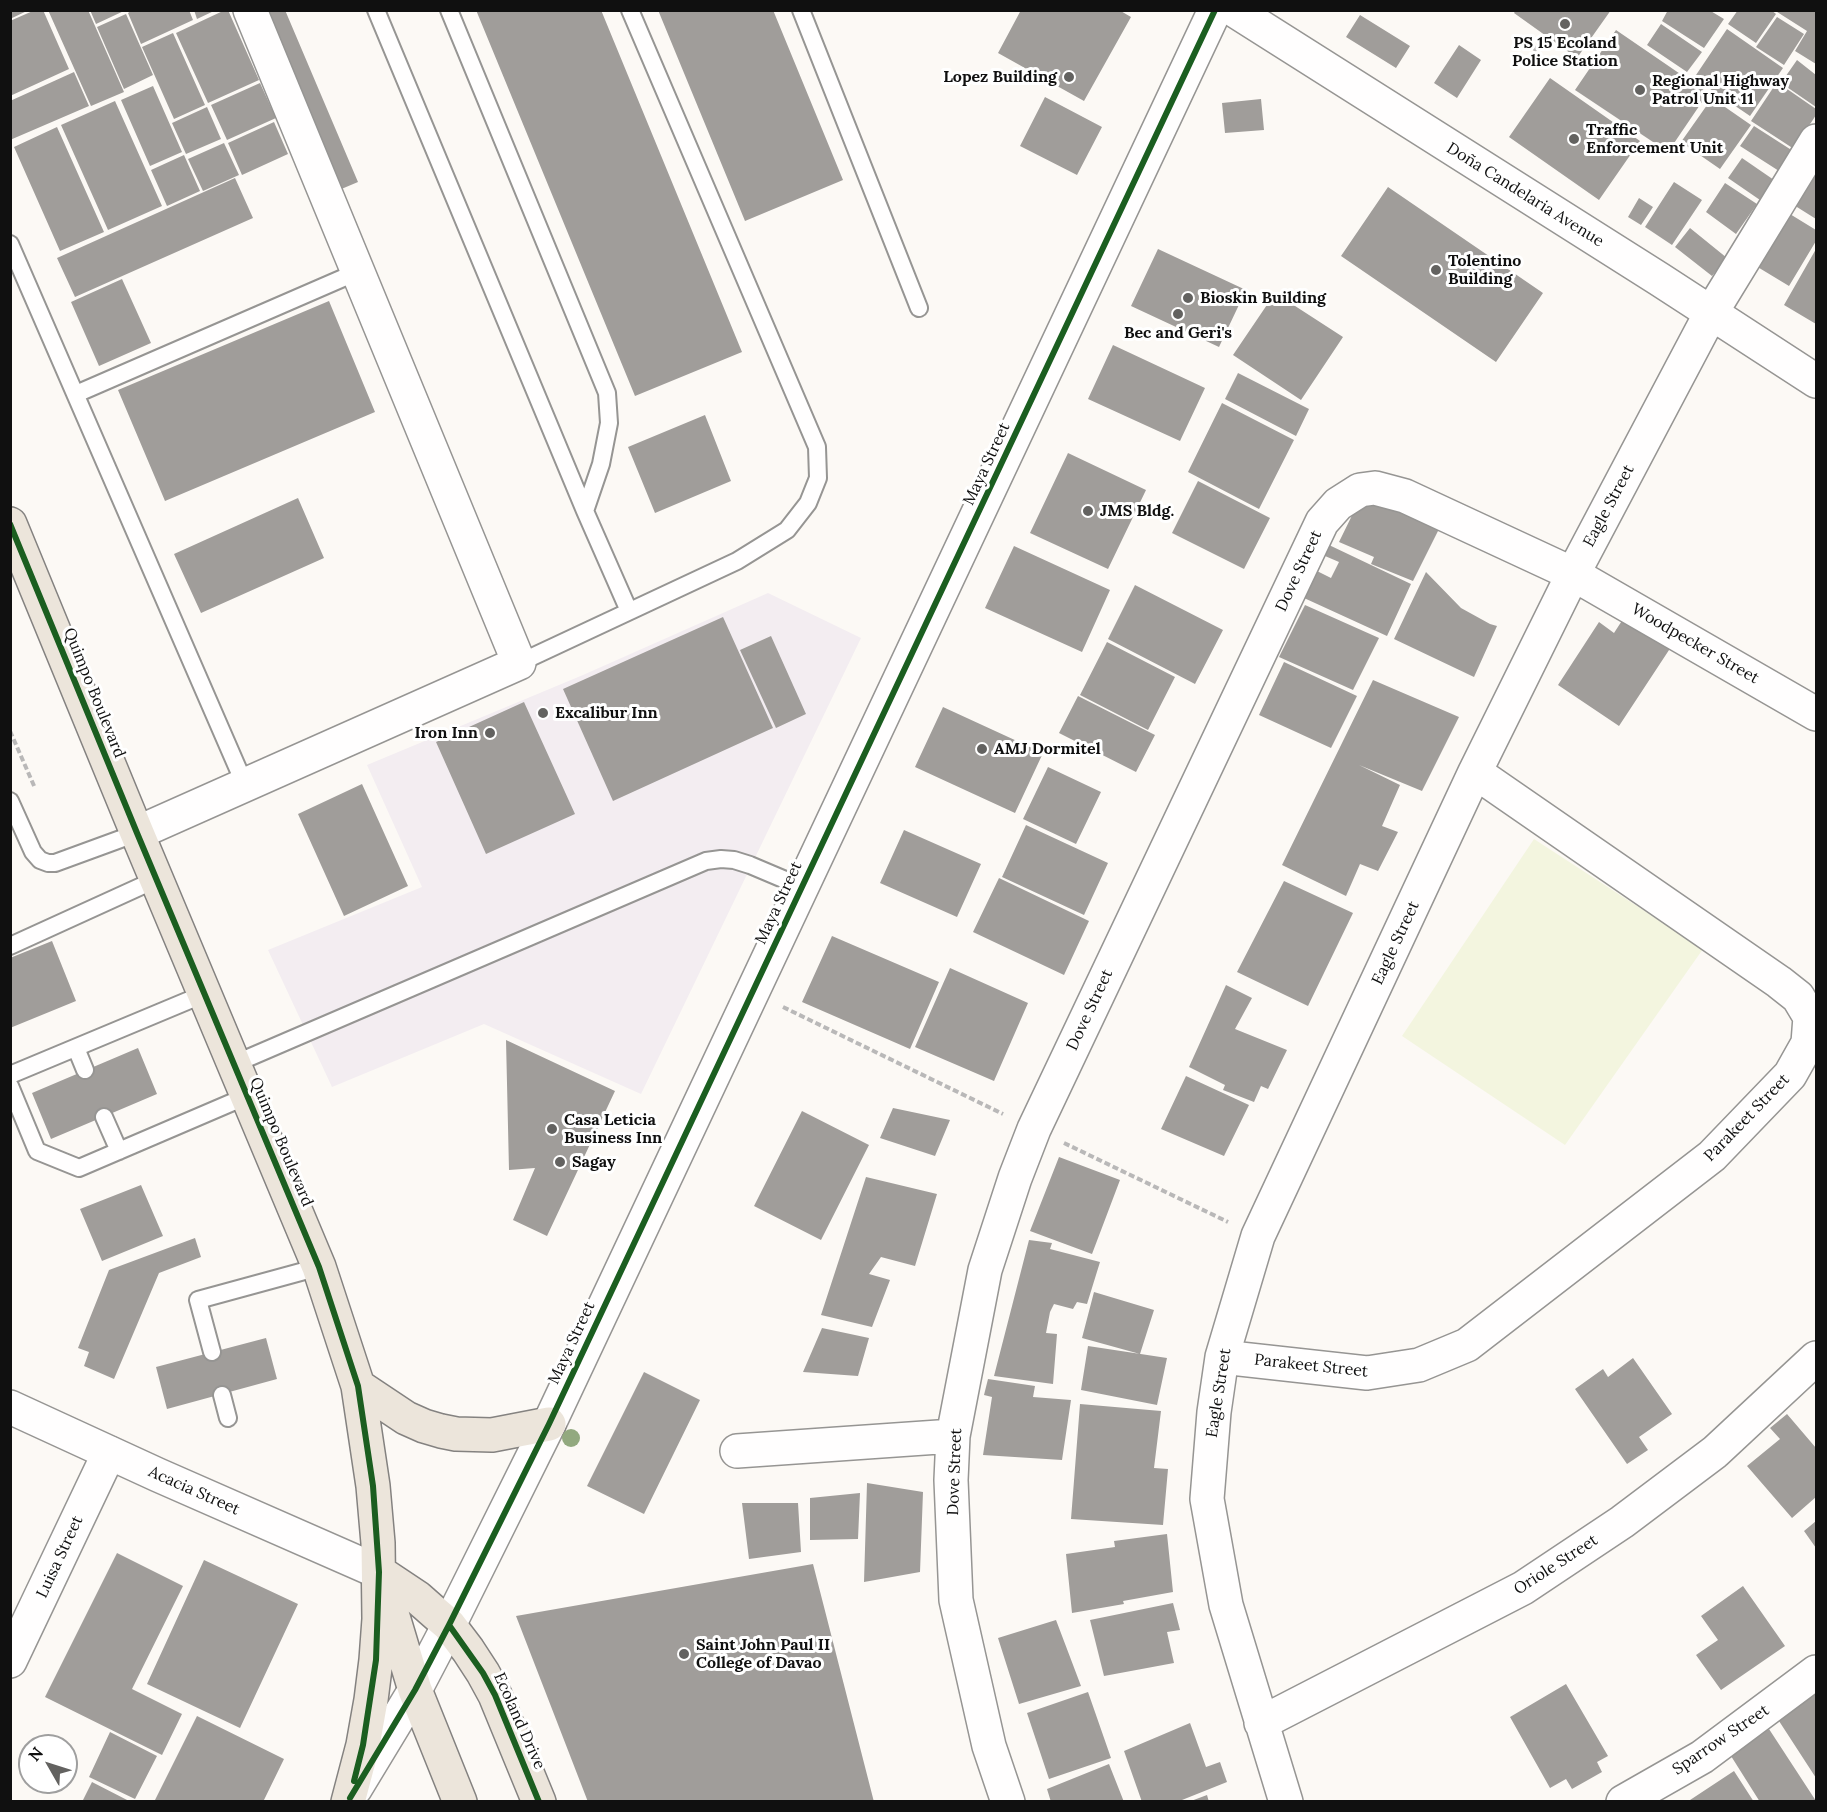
<!DOCTYPE html>
<meta charset="utf-8">
<style>
body{margin:0}
#map{position:relative;width:1827px;height:1812px;overflow:hidden;background:#fcf9f5;font-family:Lora,serif}
canvas{display:block}
.frame{position:absolute;inset:0;border:12px solid #101010;pointer-events:none}
.north{position:absolute;left:18px;top:1734px;width:60px;height:60px;box-sizing:border-box;background:#fff;border:2px solid #9f9f9f;border-radius:50%;rotate:309deg;font-size:16px;font-weight:700;line-height:24px;text-align:center;color:#101010}
.north::after{content:'';display:block;margin:auto;width:21px;height:27px;background:#636260;clip-path:polygon(50% 0,100% 100%,50% 72%,0 100%)}
</style>
<div id="map">
<canvas width="1827" height="1812"></canvas>
<div class="frame"></div>
<div class="north">N</div>
</div>
<script>
const c = document.querySelector('canvas').getContext('2d');
c.lineJoin = 'round';
function fill(path, color) { c.fillStyle = color; c.fill(path, 'evenodd'); }
const shape = rows => new Path2D(rows.map(r => 'M' + r).join(''));
function stroke(path, color, width, dash) { c.strokeStyle = color; c.lineWidth = width; c.lineCap = dash ? 'butt' : 'round'; c.setLineDash(dash || []); c.stroke(path); }
function label(font, color, halo, rows, align = 'center') {
  c.font = font + ' Lora,serif'; c.lineWidth = 6; c.setLineDash([]); c.textBaseline = 'middle'; c.strokeStyle = halo; c.fillStyle = color; for (const [text, x, y, turn = 0] of rows) {
    c.save(); c.translate(x, y); c.rotate((+turn || 0) * Math.PI / 180); c.textAlign = isNaN(turn) ? turn : align; if (halo) c.strokeText(text, 0, 0); c.fillText(text, 0, 0); c.restore();
  }
}
fill(shape([
 [768,593,861,638,641,1094,484,1024,332,1087,268,950,422,887,367,765,583,675]
]), '#f3edf1');
fill(shape([
 [1534,839,1703,949,1565,1145,1402,1036]
]), '#f3f5df');
fill(shape([
 [10,10,29,10,10,19],
 [35,10,43,10,69,69,10,96,10,21],
 [48,10,88,10,124,92,91,106],
 [90,10,126,10,96,24],
 [132,10,189,10,193,20,141,44,128,13],
 [194,10,216,10,197,19],
 [225,10,228,10,259,80,208,103,176,33],
 [263,10,285,10,358,182,339,190],
 [476,10,601,10,742,352,635,396],
 [658,10,773,10,843,180,745,221],
 [1021,10,1119,10,1131,17,1084,101,998,53],
 [1516,10,1611,10,1577,58,1514,13],
 [1668,10,1709,10,1724,19,1704,48,1662,21],
 [1738,10,1771,10,1776,14,1756,43,1728,24],
 [1774,10,1816,10,1816,64,1795,51,1807,31],
 [126,14,153,75,124,89,97,27],
 [1360,15,1410,46,1396,68,1346,37],
 [1777,17,1804,34,1784,65,1756,47],
 [1661,24,1702,52,1687,72,1647,45],
 [1727,29,1783,68,1750,116,1694,78],
 [1616,30,1708,93,1668,152,1575,90],
 [173,33,205,105,174,119,142,47],
 [1459,45,1481,60,1457,98,1434,83],
 [1797,60,1816,75,1816,107,1781,83],
 [74,72,89,106,10,140,10,101],
 [1550,78,1640,141,1599,200,1509,137],
 [1777,82,1816,109,1816,115,1794,149,1751,121],
 [260,83,276,118,227,140,211,105],
 [153,86,182,152,150,166,121,100],
 [1045,97,1102,127,1077,175,1020,146],
 [1712,98,1751,125,1720,169,1681,142],
 [1261,99,1264,130,1225,133,1222,103],
 [115,101,162,206,108,230,61,125],
 [207,107,221,139,186,154,172,123],
 [274,122,288,154,242,175,228,143],
 [1754,126,1793,151,1779,171,1740,146],
 [57,127,104,232,60,251,14,147],
 [224,143,239,175,203,191,188,159],
 [184,155,200,191,167,206,151,170],
 [1742,158,1774,180,1760,200,1728,178],
 [1816,161,1816,219,1789,202],
 [235,178,253,218,75,297,57,258],
 [1674,182,1702,200,1672,245,1645,227],
 [1725,183,1757,204,1736,234,1706,212],
 [1388,187,1543,293,1496,362,1341,256],
 [1639,198,1653,207,1641,225,1628,217],
 [1785,211,1816,230,1816,241,1789,286,1751,263],
 [1690,228,1727,258,1712,276,1675,247],
 [1158,249,1246,290,1219,347,1131,306],
 [1816,249,1816,324,1784,305],
 [122,279,151,343,99,366,71,302],
 [1275,293,1343,337,1301,400,1233,355],
 [329,301,375,412,165,501,118,390],
 [1113,345,1205,388,1180,441,1088,399],
 [1238,373,1309,409,1296,436,1225,399],
 [1222,403,1294,440,1259,509,1188,472],
 [705,415,731,481,655,513,628,447],
 [1068,453,1146,490,1108,569,1030,533],
 [1198,481,1270,518,1244,569,1172,533],
 [1362,495,1440,527,1413,581,1371,564,1374,557,1339,542],
 [298,498,324,558,201,613,174,554],
 [1329,545,1411,584,1387,636,1304,598,1317,571,1331,578,1339,562,1325,556],
 [1014,546,1110,590,1082,652,985,608],
 [1426,572,1461,608,1490,624,1497,626,1474,677,1394,639],
 [1135,585,1223,630,1195,684,1108,639],
 [1305,605,1379,638,1353,690,1279,657],
 [1625,616,1671,647,1619,726,1558,685,1599,622,1614,633],
 [723,617,773,728,613,801,563,689],
 [771,636,806,714,776,728,740,650],
 [1107,642,1175,677,1148,730,1080,695],
 [1284,662,1357,696,1331,748,1259,715],
 [1373,680,1459,717,1422,791,1359,765,1400,785,1382,826,1398,832,1378,871,1360,864,1346,896,1282,865],
 [1078,696,1155,735,1136,772,1059,733],
 [524,702,575,814,486,854,436,742],
 [943,707,1043,753,1015,813,915,767],
 [1048,767,1101,792,1076,844,1023,819],
 [362,784,408,886,344,916,298,814],
 [1026,825,1108,863,1084,915,1002,877],
 [904,830,981,864,957,917,880,883],
 [999,878,1089,921,1064,975,973,932],
 [1284,881,1353,913,1308,1006,1237,972],
 [832,936,939,982,910,1049,802,1002],
 [52,941,76,1001,10,1028,10,958],
 [950,968,1028,1003,994,1081,915,1047],
 [1226,985,1252,998,1235,1029,1287,1050,1268,1089,1261,1086,1254,1102,1223,1090,1225,1085,1189,1067],
 [506,1040,615,1091,547,1236,513,1220,535,1168,509,1170],
 [138,1048,157,1094,51,1139,32,1093],
 [1186,1076,1249,1105,1224,1156,1161,1129],
 [893,1108,950,1120,935,1156,880,1138],
 [802,1111,869,1145,821,1240,754,1206],
 [1059,1157,1120,1180,1092,1254,1030,1231],
 [866,1177,937,1194,915,1266,881,1257,869,1274,890,1280,872,1327,821,1315],
 [141,1185,163,1236,102,1261,80,1209],
 [195,1238,201,1257,159,1273,114,1379,84,1366,89,1352,78,1348,109,1270],
 [1029,1240,1052,1243,1050,1249,1100,1262,1087,1304,1077,1302,1073,1309,1054,1304,1050,1312,1046,1333,1057,1334,1053,1384,994,1376],
 [1094,1292,1154,1310,1140,1354,1082,1338],
 [822,1328,869,1338,858,1376,803,1372],
 [266,1338,277,1379,167,1409,156,1367],
 [1088,1346,1167,1358,1157,1405,1081,1390],
 [1633,1358,1672,1414,1639,1437,1648,1450,1627,1464,1575,1389,1603,1369,1608,1377],
 [644,1372,700,1400,644,1514,587,1486],
 [988,1379,1035,1386,1033,1397,1071,1400,1062,1460,983,1455,992,1397,984,1395],
 [1080,1404,1161,1411,1154,1468,1168,1469,1163,1525,1071,1519],
 [1787,1414,1816,1448,1816,1497,1792,1518,1747,1466,1780,1439,1770,1428],
 [867,1483,923,1492,920,1572,864,1582],
 [860,1493,858,1539,810,1540,810,1498],
 [742,1503,798,1503,801,1552,749,1559],
 [1816,1521,1816,1548,1804,1531],
 [1167,1534,1173,1592,1123,1601,1124,1604,1072,1613,1066,1554,1115,1547,1114,1541],
 [117,1553,183,1586,132,1689,182,1714,162,1755,45,1697],
 [204,1560,298,1604,240,1728,147,1684],
 [813,1564,874,1802,588,1802,516,1616],
 [1743,1586,1785,1646,1721,1690,1696,1655,1718,1640,1701,1616],
 [1173,1603,1180,1630,1167,1632,1174,1663,1104,1676,1090,1620],
 [1056,1620,1081,1686,1019,1704,998,1638],
 [1566,1684,1608,1756,1597,1762,1602,1772,1572,1789,1566,1779,1550,1788,1510,1717],
 [1088,1692,1111,1758,1049,1779,1027,1713],
 [1816,1693,1816,1778,1779,1721],
 [197,1716,284,1759,263,1802,154,1802],
 [1190,1723,1206,1767,1220,1762,1227,1782,1177,1802,1142,1802,1124,1751],
 [1769,1729,1816,1801,1816,1802,1760,1802,1731,1756],
 [110,1732,157,1756,135,1799,89,1777],
 [1109,1764,1124,1802,1051,1802,1047,1789],
 [1734,1771,1754,1802,1687,1802],
 [92,1782,131,1802,82,1802],
 [1207,1795,1209,1802,1191,1802,1191,1801]
]), '#a09d9a');
const service = shape([
 [376,10,585,511,629,611],
 [449,10,607,393,609,423,601,464,585,511],
 [801,10,919,308],
 [10,244,245,785],
 [76,394,357,272],
 [519,663,737,561,787,530,808,503,818,478,817,447,630,10],
 [10,801,33,852,40,860,48,863,55,863,137,833],
 [10,946,157,879],
 [76,1048,85,1070],
 [234,1064,706,861,721,859,734,860,750,865,802,887],
 [10,1075,204,994],
 [10,1086,37,1151,79,1168,247,1096],
 [104,1117,119,1151],
 [212,1352,198,1300,319,1267],
 [222,1395,228,1418]
]);
const minor = shape([
 [1234,10,1659,279,1816,381],
 [137,833,519,663,250,10],
 [1222,1357,1367,1373,1419,1365,1467,1345,1712,1156,1790,1075,1808,1043,1810,1017,1798,997,1779,982,1475,772],
 [737,1451,953,1436],
 [10,1661,109,1453],
 [1261,1723,1523,1588,1622,1522,1715,1452,1816,1358],
 [1008,1802,989,1746,956,1600,951,1480,953,1436,985,1270,1015,1178,1034,1129,1322,522,1338,504,1360,490,1375,488,1405,496,1573,574,1816,714],
 [1286,1802,1226,1605,1207,1499,1214,1412,1222,1357,1258,1236,1475,772,1573,574,1711,313,1816,141],
 [1623,1802,1702,1757,1816,1672]
]);
const tertiary = shape([
 [10,1407,158,1475,379,1572],
 [355,1789,415,1690,449,1625,549,1424,1215,10]
]);
const primary = shape([
 [10,524,137,833,319,1267,358,1386,373,1486,378,1543,379,1619,376,1660,371,1700,363,1745,348,1802],
 [358,1386,406,1418,424,1426,441,1431,456,1434,492,1435,549,1424],
 [379,1572,418,1598,435,1613,449,1625,468,1650,483,1673,495,1695,539,1802],
 [388,1600,415,1690,460,1802]
]);
stroke(service, '#969593', 20);
stroke(minor, '#969593', 36);
stroke(tertiary, '#969593', 36);
stroke(primary, '#848280', 36);
stroke(shape([
 [1534,51,1546,36],
 [10,731,35,788],
 [783,1007,1003,1114],
 [1064,1143,1228,1222]
]), '#b9b8b8', 4, [6, 3]);
stroke(service, '#fffefe', 16);
stroke(minor, '#fffefe', 33);
stroke(tertiary, '#fffefe', 33);
stroke(primary, '#ece5db', 33);
stroke(shape([
 [10,524,137,833,319,1267,358,1386,373,1486,379,1572,376,1660,363,1745,354,1781],
 [449,1625,483,1673,495,1695,539,1802],
 [350,1798,415,1690,449,1625,549,1424,1215,10]
]), '#1b5e20', 6);
c.fillStyle = '#92a97f';
for (const [x, y] of [
 [571,1438]
]) { c.beginPath(); c.arc(x, y, 9, 0, 2 * Math.PI); c.fill(); }
for (const [x, y, r, color] of [
 [1565,24,6,"#636260"],
 [1069,77,6,"#636260"],
 [1640,90,6,"#636260"],
 [1574,139,6,"#636260"],
 [1436,270,6,"#636260"],
 [1188,298,6,"#636260"],
 [1178,314,6,"#636260"],
 [1088,511,6,"#636260"],
 [543,713,6,"#636260"],
 [490,733,6,"#636260"],
 [982,749,6,"#636260"],
 [552,1129,6,"#636260"],
 [560,1162,6,"#636260"],
 [684,1654,6,"#636260"]
]) { const dot = new Path2D(); dot.arc(x, y, r, 0, 2 * Math.PI); c.fillStyle = color; c.fill(dot); stroke(dot, '#fff', 2); }
label('bold 16px', '#101010', '#fff', [
 ["PS 15 Ecoland",1565,43,"center"],
 ["Police Station",1565,61,"center"],
 ["Lopez Building",1057,77,"right"],
 ["Regional Highway",1652,81],
 ["Patrol Unit 11",1652,99],
 ["Traffic",1586,130],
 ["Enforcement Unit",1586,148],
 ["Tolentino",1448,261],
 ["Building",1448,279],
 ["Bioskin Building",1200,298],
 ["Bec and Geri's",1178,333,"center"],
 ["JMS Bldg.",1100,511],
 ["Excalibur Inn",555,713],
 ["Iron Inn",478,733,"right"],
 ["AMJ Dormitel",994,749],
 ["Casa Leticia",564,1120],
 ["Business Inn",564,1138],
 ["Sagay",572,1162],
 ["Saint John Paul II",696,1645],
 ["College of Davao",696,1663]
], 'left');
label('16px', '#101010', '#fff', [
 ["Doña Candelaria Avenue",1525,195,32],
 ["Maya Street",987,464,-65],
 ["Eagle Street",1609,506,-62],
 ["Dove Street",1299,571,-65],
 ["Woodpecker Street",1695,644,30],
 ["Quimpo Boulevard",94,693,68],
 ["Maya Street",779,903,-65],
 ["Eagle Street",1396,943,-65],
 ["Dove Street",1090,1010,-65],
 ["Parakeet Street",1747,1118,-46],
 ["Quimpo Boulevard",281,1142,67],
 ["Maya Street",572,1343,-65],
 ["Parakeet Street",1311,1366,6],
 ["Eagle Street",1219,1393,-81],
 ["Dove Street",955,1472,-88],
 ["Acacia Street",194,1491,24],
 ["Luisa Street",60,1557,-65],
 ["Oriole Street",1556,1565,-33],
 ["Ecoland Drive",519,1721,66],
 ["Sparrow Street",1721,1740,-34]
]);
</script>
